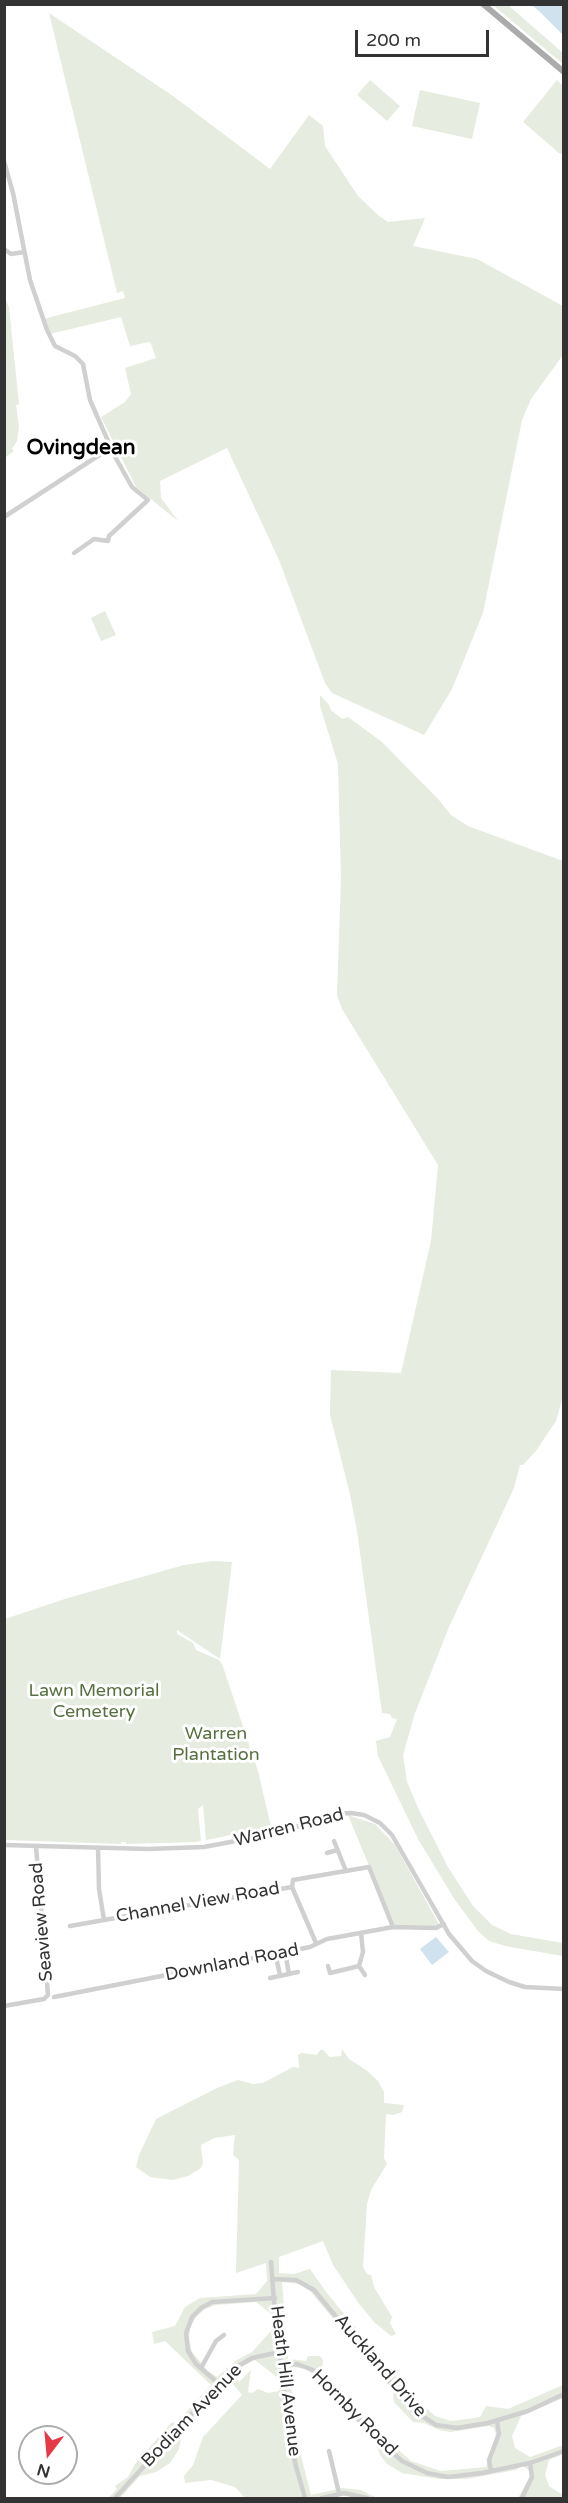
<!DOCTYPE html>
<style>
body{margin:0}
#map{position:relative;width:568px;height:2503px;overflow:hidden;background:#fff;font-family:"Varela Round",sans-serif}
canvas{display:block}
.frame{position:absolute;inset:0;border:6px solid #333;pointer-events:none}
.north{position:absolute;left:18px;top:2425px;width:60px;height:60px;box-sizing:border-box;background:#fff;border:2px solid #adadad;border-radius:50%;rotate:196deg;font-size:16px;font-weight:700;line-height:24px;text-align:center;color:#333}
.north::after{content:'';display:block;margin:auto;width:21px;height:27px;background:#e63946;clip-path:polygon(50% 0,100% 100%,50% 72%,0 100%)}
.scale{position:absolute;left:355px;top:30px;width:134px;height:27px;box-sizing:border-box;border:3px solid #333;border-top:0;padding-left:8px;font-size:18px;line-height:21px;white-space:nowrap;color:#333;-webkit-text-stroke:4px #fff;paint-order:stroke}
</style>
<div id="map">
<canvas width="568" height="2503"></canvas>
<div class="frame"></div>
<div class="north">N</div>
<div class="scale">200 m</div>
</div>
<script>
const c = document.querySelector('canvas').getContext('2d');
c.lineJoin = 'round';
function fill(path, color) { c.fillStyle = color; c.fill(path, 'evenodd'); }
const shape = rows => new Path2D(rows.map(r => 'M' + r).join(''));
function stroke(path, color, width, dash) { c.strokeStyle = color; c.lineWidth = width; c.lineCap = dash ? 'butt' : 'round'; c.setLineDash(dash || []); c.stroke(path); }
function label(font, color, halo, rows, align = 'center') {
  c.font = font + ' "Varela Round",sans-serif'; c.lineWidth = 6; c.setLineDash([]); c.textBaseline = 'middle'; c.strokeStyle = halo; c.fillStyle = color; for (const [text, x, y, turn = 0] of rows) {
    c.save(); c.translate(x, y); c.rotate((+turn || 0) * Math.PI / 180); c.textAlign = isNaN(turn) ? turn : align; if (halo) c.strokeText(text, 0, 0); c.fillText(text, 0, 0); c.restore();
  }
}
fill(shape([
 [493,5,508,5,563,53,563,64],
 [49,13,173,96,270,169,309,115,323,126,325,146,358,196,378,215,388,222,425,218,413,246,477,259,563,306,563,355,531,399,522,420,483,613,452,689,424,735,332,693,325,683,279,560,227,448,160,481,161,498,178,521,136,487,101,417,125,402,131,394,125,368,156,358,151,344,149,342,130,346,121,317,50,334,45,319,47,318,125,298,123,291,117,293],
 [370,80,400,106,387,121,357,95],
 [557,80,563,86,563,158,562,154,559,153,523,122],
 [420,90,480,103,472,139,412,126],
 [4,297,9,307,19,404,16,405,19,427,17,441,12,449,14,451,6,457],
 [105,611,116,635,101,641,91,618],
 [320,695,329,705,331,710,342,719,348,717,382,742,439,800,451,815,468,826,563,861,563,1396,556,1421,536,1451,523,1465,520,1465,514,1488,449,1627,415,1713,403,1755,407,1782,420,1812,448,1867,473,1906,492,1925,511,1934,563,1943,563,1956,505,1946,489,1941,478,1931,455,1900,418,1839,378,1756,376,1741,390,1737,397,1719,392,1718,390,1714,382,1713,357,1531,350,1494,330,1415,331,1370,401,1373,431,1241,438,1165,342,1009,337,995,341,879,338,764,320,706],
 [212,1561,232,1562,220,1659,177,1630,177,1634,193,1643,196,1650,219,1660,222,1664,258,1771,271,1827,206,1840,203,1805,198,1809,201,1841,195,1842,126,1844,126,1842,121,1842,121,1844,5,1840,5,1619,68,1598,184,1565],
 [348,1815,375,1824,395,1845,440,1926,394,1926],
 [342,2049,349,2059,366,2070,378,2081,384,2092,384,2103,404,2105,402,2112,393,2115,386,2114,384,2158,387,2164,371,2190,367,2204,363,2267,367,2274,371,2275,374,2287,392,2317,390,2323,396,2334,391,2336,375,2323,359,2304,333,2265,323,2241,279,2257,279,2273,294,2274,310,2269,326,2292,410,2393,435,2416,451,2421,475,2418,480,2417,486,2406,508,2409,563,2385,563,2398,521,2416,512,2436,515,2448,530,2457,563,2445,563,2454,549,2460,545,2475,549,2486,563,2495,563,2498,518,2498,530,2476,529,2471,522,2465,516,2470,466,2479,439,2479,402,2473,387,2464,380,2455,376,2443,316,2377,306,2369,292,2367,289,2369,295,2418,302,2460,311,2495,342,2488,361,2490,377,2498,342,2496,331,2498,245,2498,235,2487,211,2480,185,2483,184,2476,193,2465,203,2437,242,2395,229,2379,183,2429,179,2449,170,2463,156,2472,140,2476,120,2498,108,2498,117,2489,115,2486,128,2477,135,2464,171,2423,177,2422,211,2385,165,2341,154,2344,152,2332,175,2326,185,2307,200,2298,256,2294,267,2281,266,2263,236,2273,239,2160,233,2155,235,2135,214,2138,201,2145,203,2163,201,2168,188,2176,172,2180,150,2177,136,2167,139,2155,156,2119,217,2088,238,2080,253,2084,263,2083,293,2067,299,2068,298,2055,301,2053,317,2055,320,2050,323,2050,330,2057,341,2056],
 [282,2282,299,2284,311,2292,393,2391,394,2402,413,2422,424,2423,439,2430,450,2432,489,2426,494,2428,496,2434,486,2467,441,2471,411,2461,380,2434,339,2392,322,2372,323,2360,320,2356,308,2356,306,2361,288,2359],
 [256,2302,270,2313,272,2330,252,2352,237,2360,217,2377,208,2371,192,2352,189,2338,190,2328,196,2317,205,2309,216,2305],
 [255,2360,277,2377,279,2391,268,2393,258,2389,252,2393,248,2392,251,2370,239,2382,237,2379,243,2371,241,2367]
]), '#e6ecdf');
fill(shape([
 [532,5,563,5,563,35,540,12],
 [436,1937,449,1952,432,1965,420,1949]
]), '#cfe2ee');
stroke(shape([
 [4,161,13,193,30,280,47,330,55,346,75,356,83,364,90,400,108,441,104,452,4,517],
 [4,249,11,254,24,252],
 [74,553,94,539,108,541,109,536,148,500,132,487,113,453,107,447],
 [334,1841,346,1871],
 [4,1845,148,1849,204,1847,278,1833,335,1814,351,1813,364,1815,380,1823,392,1835,449,1934,472,1961,486,1971,509,1982,525,1987,564,1989],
 [98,1848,99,1889,104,1920],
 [327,1853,337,1850],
 [292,1887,293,1880,369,1867,393,1927],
 [292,1887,316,1943],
 [70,1926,292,1887],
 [285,1952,289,1974],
 [275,1953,280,1975],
 [328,1966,330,1973,359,1966,363,1952,361,1933],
 [359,1966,365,1975],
 [270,1978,298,1972],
 [54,1997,310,1947,327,1939,393,1927,436,1928,444,1924],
 [4,2006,44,1999,48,1995,36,1846],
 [271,2262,276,2328,289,2427,295,2463,305,2498],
 [273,2279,296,2280,314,2290,413,2410,436,2425,457,2428,488,2423,528,2411,564,2394],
 [281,2365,297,2364,313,2370,377,2439,402,2461,427,2473,448,2477,482,2473,530,2463,564,2451],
 [201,2368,216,2341,224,2335],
 [219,2384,196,2364,188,2351,186,2333,192,2317,201,2308,212,2302,275,2298],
 [329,2451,339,2493],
 [491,2471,489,2460,499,2434,497,2421],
 [115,2498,233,2369,252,2358,280,2352],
 [322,2498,344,2493,367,2498],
 [522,2498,532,2477,530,2463]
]), '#d0d0d0', 4.5);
stroke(shape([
 [483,4,564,72]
]), '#ababab', 6);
label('18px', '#56703f', '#fff', [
 ["Lawn Memorial",94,1691],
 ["Cemetery",94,1712],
 ["Warren",216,1734],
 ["Plantation",216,1755]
]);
label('18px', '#333', '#fff', [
 ["Warren Road",289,1828,-14],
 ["Channel View Road",198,1903,-10],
 ["Seaview Road",42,1922,-95],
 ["Downland Road",232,1963,-11],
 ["Auckland Drive",380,2366,49],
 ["Heath Hill Avenue",285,2381,83],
 ["Hornby Road",354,2413,45],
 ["Bodiam Avenue",192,2416,-46]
]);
label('bold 21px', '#000', '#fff', [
 ["Ovingdean",81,448]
]);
</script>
